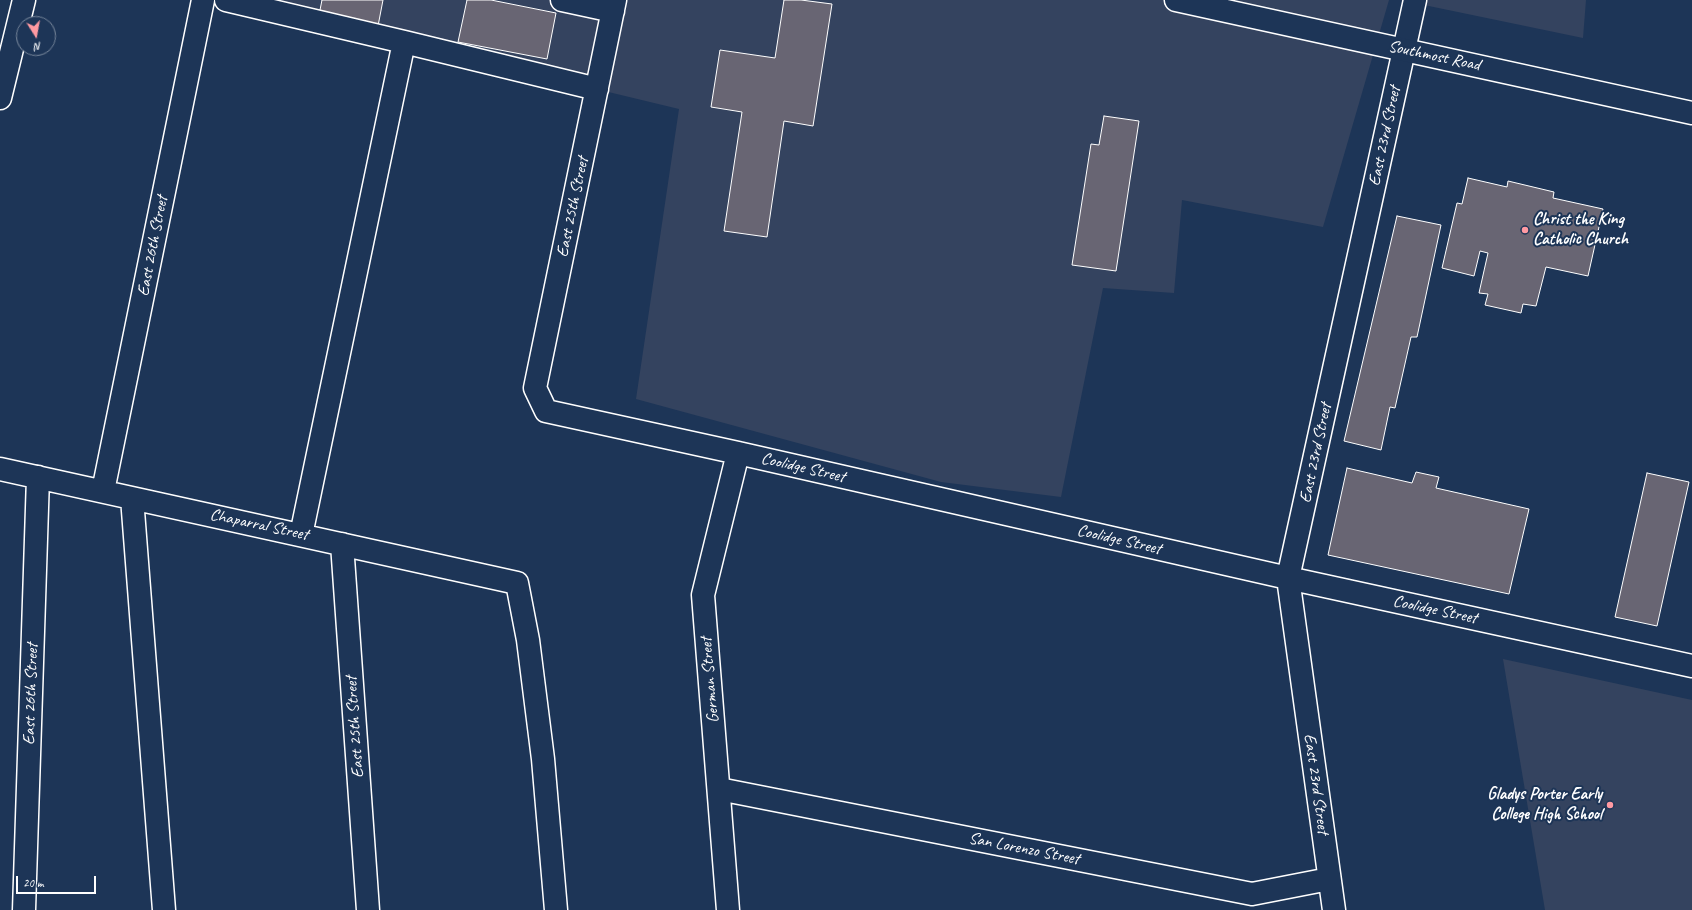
<!DOCTYPE html>
<style>
body{margin:0}
#map{position:relative;width:1692px;height:910px;overflow:hidden;background:#1d3557;font-family:Caveat,sans-serif}
canvas{display:block}
.north{position:absolute;left:16px;top:16px;width:40px;height:40px;box-sizing:border-box;background:#1d3557;border:1px solid #77869a;border-radius:50%;rotate:169deg;font-size:11px;font-weight:700;line-height:16px;text-align:center;color:#fff}
.north::after{content:'';display:block;margin:auto;width:14px;height:18px;background:#ff9aa2;clip-path:polygon(50% 0,100% 100%,50% 72%,0 100%)}
.scale{position:absolute;left:16px;top:876px;width:80px;height:18px;box-sizing:border-box;border:2px solid #fff;border-top:0;padding-left:5px;font-size:12px;line-height:14px;white-space:nowrap;color:#fff;-webkit-text-stroke:3px #1d3557;paint-order:stroke}
</style>
<div id="map">
<canvas width="1692" height="910"></canvas>
<div class="north">N</div>
<div class="scale">20 m</div>
</div>
<script>
const c = document.querySelector('canvas').getContext('2d');
c.lineJoin = 'round';
function fill(path, color) { c.fillStyle = color; c.fill(path, 'evenodd'); }
const shape = rows => new Path2D(rows.map(r => 'M' + r).join(''));
function stroke(path, color, width, dash) { c.strokeStyle = color; c.lineWidth = width; c.lineCap = dash ? 'butt' : 'round'; c.setLineDash(dash || []); c.stroke(path); }
function label(font, color, halo, rows, align = 'center') {
  c.font = font + ' Caveat,sans-serif'; c.lineWidth = 4; c.setLineDash([]); c.textBaseline = 'middle'; c.strokeStyle = halo; c.fillStyle = color; for (const [text, x, y, turn = 0] of rows) {
    c.save(); c.translate(x, y); c.rotate((+turn || 0) * Math.PI / 180); c.textAlign = isNaN(turn) ? turn : align; if (halo) c.strokeText(text, 0, 0); c.fillText(text, 0, 0); c.restore();
  }
}
fill(shape([
 [227,0,1389,0,1323,227,1182,200,1174,293,1103,288,1061,497,941,482,636,399,679,109],
 [1400,0,1586,0,1583,38],
 [1503,659,1692,700,1692,910,1545,910]
]), '#34435f');
const building = shape([
 [322,0,383,0,378,26,319,15,322,0],
 [467,0,491,0,556,13,547,59,458,42,467,0],
 [784,0,801,0,832,4,813,126,784,121,767,237,724,231,742,112,711,107,720,50,775,58,784,0],
 [1104,116,1139,121,1116,271,1072,265,1091,144,1099,145,1104,116],
 [1468,178,1507,187,1508,181,1554,192,1553,198,1603,209,1588,276,1546,267,1536,306,1523,304,1521,313,1485,305,1488,294,1479,293,1488,253,1480,251,1474,276,1442,268,1457,203,1462,204,1468,178],
 [1397,216,1441,225,1417,337,1411,337,1395,408,1390,407,1381,450,1344,441,1397,216],
 [1347,468,1412,483,1416,472,1439,477,1436,488,1529,509,1509,594,1328,555,1347,468],
 [1647,473,1689,482,1657,626,1615,617,1647,473]
]);
fill(building, '#686573');
stroke(building, '#fff', 1);
const minor = shape([
 [226,0,404,42],
 [562,0,613,11],
 [615,0,535,388,546,411,738,453,1288,578,1692,666],
 [0,98,24,0],
 [0,469,517,583,528,640,543,759,556,910],
 [103,491,203,0],
 [132,498,164,910],
 [301,535,404,42,597,89],
 [342,544,368,910],
 [719,789,1252,894,1329,879],
 [24,910,38,477],
 [728,910,703,595,738,453],
 [1334,910,1288,578,1415,0]
]);
const major = shape([
 [1176,0,1692,113]
]);
stroke(minor, '#fff', 25);
stroke(major, '#fff', 25);
stroke(minor, '#1d3557', 22);
stroke(major, '#1d3557', 22);
for (const [x, y, r, color] of [
 [1525,230,4,"#ff9aa2"],
 [1610,805,4,"#ff9aa2"]
]) { const dot = new Path2D(); dot.arc(x, y, r, 0, 2 * Math.PI); c.fillStyle = color; c.fill(dot); stroke(dot, '#1d3557', 1.5); }
label('17px', '#fff', '#1d3557', [
 ["Southmost Road",1434,56,12],
 ["East 23rd Street",1385,136,-78],
 ["East 25th Street",573,207,-78],
 ["East 26th Street",153,246,-79],
 ["East 23rd Street",1316,453,-78],
 ["Coolidge Street",803,468,13],
 ["Chaparral Street",259,525,12],
 ["Coolidge Street",1119,540,13],
 ["Coolidge Street",1435,610,12],
 ["German Street",710,680,-95],
 ["East 26th Street",31,694,-88],
 ["East 25th Street",355,727,-94],
 ["East 23rd Street",1316,784,82],
 ["San Lorenzo Street",1024,849,11]
]);
label('bold 17px', '#fff', '#1d3557', [
 ["Christ the King",1533,220],
 ["Catholic Church",1533,240],
 ["Gladys Porter Early",1602,795,"right"],
 ["College High School",1602,815,"right"]
], 'left');
</script>
